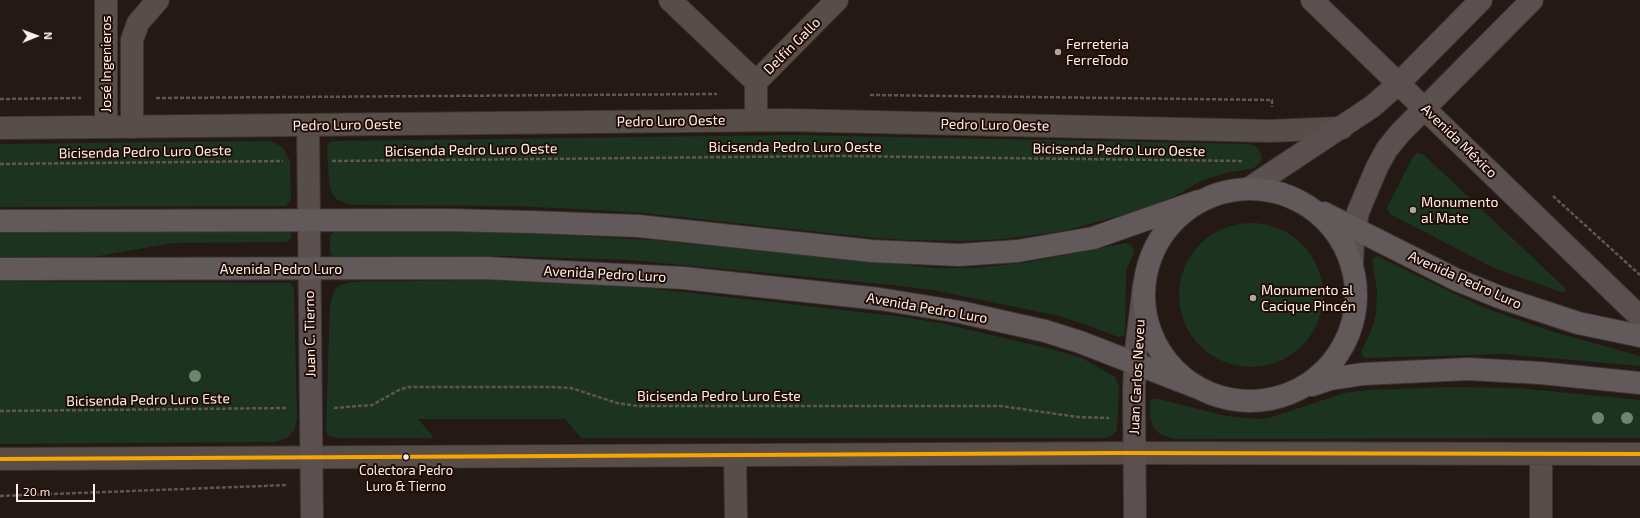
<!DOCTYPE html>
<meta charset="utf-8">
<style>
body{margin:0}
#map{position:relative;width:1640px;height:518px;overflow:hidden;background:#241914;font-family:"Exo 2",sans-serif}
canvas{display:block}
.north{position:absolute;left:16px;top:16px;width:40px;height:40px;-webkit-text-stroke:3px #210d05;paint-order:stroke;rotate:89deg;font-size:11px;font-weight:700;line-height:16px;text-align:center;color:#fdf0eb}
.north::after{content:'';display:block;margin:auto;width:14px;height:18px;background:#fdf0eb;clip-path:polygon(50% 0,100% 100%,50% 72%,0 100%)}
.scale{position:absolute;left:16px;top:484px;width:79px;height:18px;box-sizing:border-box;border:2px solid #fdf0eb;border-top:0;padding-left:5px;font-size:12px;line-height:14px;white-space:nowrap;color:#fdf0eb;-webkit-text-stroke:3px #210d05;paint-order:stroke}
</style>
<div id="map">
<canvas width="1640" height="518"></canvas>
<div class="north">N</div>
<div class="scale">20 m</div>
</div>
<script>
const c = document.querySelector('canvas').getContext('2d');
c.lineJoin = 'round';
function fill(path, color) { c.fillStyle = color; c.fill(path, 'evenodd'); }
const shape = rows => new Path2D(rows.map(r => 'M' + r).join(''));
function stroke(path, color, width, dash) { c.strokeStyle = color; c.lineWidth = width; c.lineCap = dash ? 'butt' : 'round'; c.setLineDash(dash || []); c.stroke(path); }
function label(font, color, halo, rows, align = 'center') {
  c.font = font + ' "Exo 2",sans-serif'; c.lineWidth = 4; c.setLineDash([]); c.textBaseline = 'middle'; c.strokeStyle = halo; c.fillStyle = color; for (const [text, x, y, turn = 0] of rows) {
    c.save(); c.translate(x, y); c.rotate((+turn || 0) * Math.PI / 180); c.textAlign = isNaN(turn) ? turn : align; if (halo) c.strokeText(text, 0, 0); c.fillText(text, 0, 0); c.restore();
  }
}
fill(shape([
 [793,135,1249,144,1257,147,1261,154,1262,158,1260,163,1254,168,1226,173,1203,180,1166,201,1131,213,1063,231,1005,239,963,241,907,240,875,238,634,212,514,206,350,205,336,199,332,193,329,181,327,147,329,143,333,141],
 [270,141,283,147,290,161,291,199,286,206,0,207,0,144],
 [1416,153,1423,154,1566,289,1564,293,1494,268,1390,214,1387,209,1388,205,1413,157],
 '1179 295a72 72 0 1 1 144 0a72 72 0 1 1-144 0Z',
 [290,231,292,238,286,242,173,243,93,257,0,257,0,232],
 [334,232,501,232,651,240,937,268,974,268,1030,262,1126,243,1132,245,1134,253,1127,268,1126,278,1125,333,1123,336,1118,337,1087,325,1059,316,933,290,884,284,629,260,501,256,336,258,330,254,330,236],
 [1377,256,1482,307,1550,331,1640,356,1640,366,1503,354,1365,358,1362,356,1361,352,1370,334,1376,314,1377,292,1372,259],
 [487,280,648,288,896,316,940,323,1051,349,1082,358,1115,377,1119,386,1117,430,1112,436,1104,438,581,438,565,419,418,419,434,438,340,438,328,436,326,430,330,304,335,289,341,285,352,282],
 [0,281,291,283,294,289,297,418,295,429,287,438,276,442,0,444],
 [1450,387,1517,388,1640,400,1640,438,1174,439,1160,434,1154,428,1150,418,1150,401,1154,398,1226,416,1257,419,1269,418,1344,393,1366,390]
]), '#1c3320');
const minor = shape([
 [106,0,106,127],
 [670,0,756,82],
 [756,120,756,82,837,0],
 [132,127,132,40,138,23,158,0],
 [1134,453,1640,454],
 [1541,454,1541,518],
 [735,455,736,518]
]);
const tertiary = shape([
 [308,125,309,220],
 [0,128,787,120,1270,131,1342,128],
 [0,459,1134,453]
]);
const secondary = shape([
 [1312,0,1640,317],
 [1248,189,1373,106,1399,83,1481,0],
 [309,220,312,518],
 [1352,267,1353,241,1358,212,1377,167,1387,149,1400,133,1532,0],
 [1135,518,1134,390,1136,350,1144,284]
]);
const primary = shape([
 '1144 295a106 106 0 1 1 212 0a106 106 0 1 1-212 0Z',
 [1324,213,1457,280,1502,298,1578,323,1640,336],
 [0,221,446,220,532,222,638,226,872,251,959,255,1018,251,1093,238,1199,201],
 [0,269,485,268,684,278,880,299,960,312,1045,331,1080,342,1196,387],
 [1312,385,1330,379,1363,374,1468,369,1541,373,1640,383]
]);
stroke(minor, '#3c3330', 24);
stroke(tertiary, '#3c3330', 24);
stroke(secondary, '#3c3330', 24);
stroke(primary, '#3c3330', 24);
stroke(shape([
 [870,95,1272,100,1272,107],
 [156,98,717,94],
 [0,99,81,98],
 [332,161,839,156,1243,161],
 [0,164,283,161],
 [1553,196,1640,275],
 [334,408,372,405,399,390,408,387,551,387,571,388,617,403,637,406,1001,406,1078,417,1109,418],
 [0,411,287,408],
 [0,496,288,485]
]), '#5f5653', 2.5, [4, 2]);
stroke(minor, '#574e4a', 22);
stroke(tertiary, '#574e4a', 22);
stroke(secondary, '#5a504f', 22);
stroke(primary, '#62595b', 22);
stroke(shape([
 [0,459,1115,453,1640,454]
]), '#f7a600', 4);
c.fillStyle = '#6c876b';
for (const [x, y] of [
 [195,376],
 [1598,418],
 [1627,418]
]) { c.beginPath(); c.arc(x, y, 6, 0, 2 * Math.PI); c.fill(); }
for (const [x, y, r, color] of [
 [1058,52,4,"#b1a5a0"],
 [1413,210,4,"#b1a5a0"],
 [1253,298,4,"#b1a5a0"],
 [406,457,3.5,"#fdf0eb"]
]) { const dot = new Path2D(); dot.arc(x, y, r, 0, 2 * Math.PI); c.fillStyle = color; c.fill(dot); stroke(dot, '#210d05', 1.5); }
label('13px', '#fdf0eb', '#210d05', [
 ["Colectora Pedro",406,471],
 ["Luro & Tierno",406,487]
]);
label('14px', '#fdf0eb', '#210d05', [
 ["Ferreteria",1066,44],
 ["FerreTodo",1066,60],
 ["Monumento",1421,202],
 ["al Mate",1421,218],
 ["Monumento al",1261,290],
 ["Cacique Pincén",1261,306]
], 'left');
label('14px', '#fdf0eb', '#210d05', [
 ["Delfín Gallo",792,46,-45],
 ["José Ingenieros",106,64,-90],
 ["Pedro Luro Oeste",671,121,-1],
 ["Pedro Luro Oeste",347,125,-1],
 ["Pedro Luro Oeste",995,125,1],
 ["Avenida México",1459,141,44],
 ["Bicisenda Pedro Luro Oeste",795,147],
 ["Bicisenda Pedro Luro Oeste",471,150,-1],
 ["Bicisenda Pedro Luro Oeste",1119,150,1],
 ["Bicisenda Pedro Luro Oeste",145,152,-1],
 ["Avenida Pedro Luro",281,269],
 ["Avenida Pedro Luro",605,274,3],
 ["Avenida Pedro Luro",1465,280,24],
 ["Avenida Pedro Luro",927,308,10],
 ["Juan C. Tierno",310,334,-91],
 ["Juan Carlos Neveu",1137,377,-87],
 ["Bicisenda Pedro Luro Este",719,396],
 ["Bicisenda Pedro Luro Este",148,400,-1]
]);
</script>
